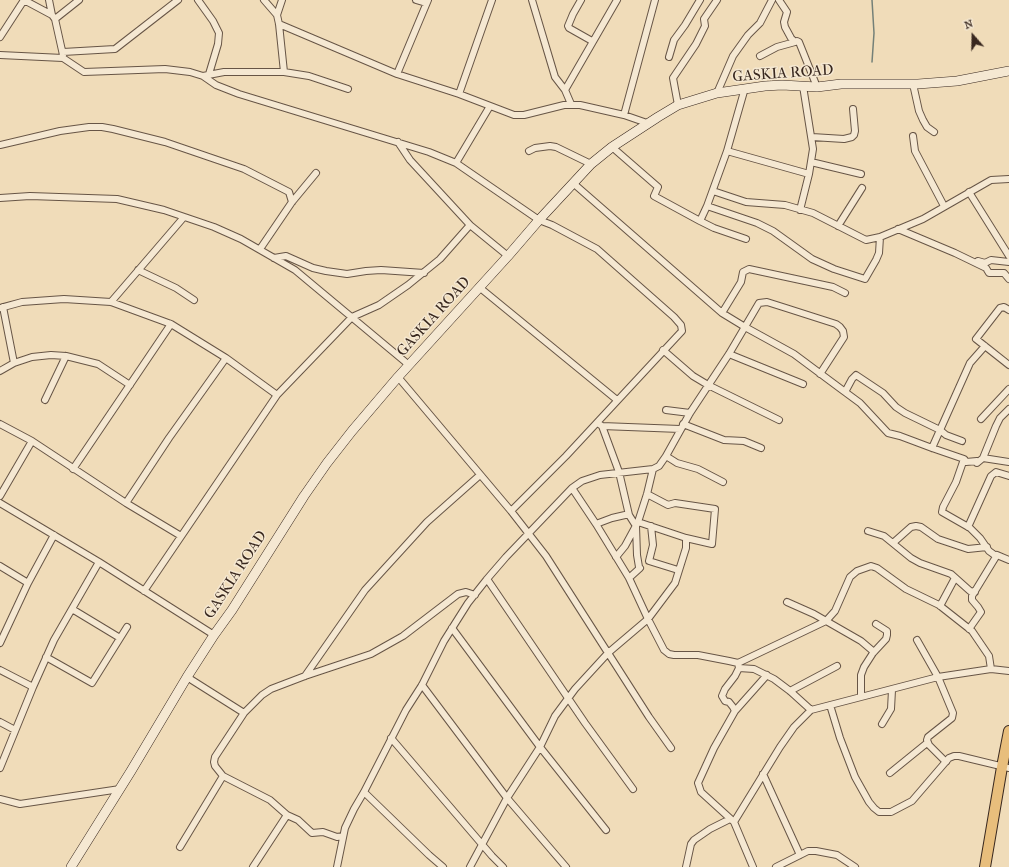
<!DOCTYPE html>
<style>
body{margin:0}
#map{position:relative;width:1009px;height:867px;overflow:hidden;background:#f0dcb9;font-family:"IM FELL French Canon",serif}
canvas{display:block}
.north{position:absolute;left:953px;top:16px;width:40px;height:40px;-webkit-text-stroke:3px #f5e8d2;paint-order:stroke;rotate:340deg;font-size:11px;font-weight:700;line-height:16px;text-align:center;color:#39281f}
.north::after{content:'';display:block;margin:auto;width:14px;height:18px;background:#39281f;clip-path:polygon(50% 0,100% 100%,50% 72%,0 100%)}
</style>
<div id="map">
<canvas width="1009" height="867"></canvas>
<div class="north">N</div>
</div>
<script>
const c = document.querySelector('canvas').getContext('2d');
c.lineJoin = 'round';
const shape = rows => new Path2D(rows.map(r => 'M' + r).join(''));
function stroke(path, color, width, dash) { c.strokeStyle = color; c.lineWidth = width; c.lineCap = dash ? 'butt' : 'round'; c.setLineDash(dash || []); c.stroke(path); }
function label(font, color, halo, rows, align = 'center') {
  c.font = font + ' "IM FELL French Canon",serif'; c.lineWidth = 3; c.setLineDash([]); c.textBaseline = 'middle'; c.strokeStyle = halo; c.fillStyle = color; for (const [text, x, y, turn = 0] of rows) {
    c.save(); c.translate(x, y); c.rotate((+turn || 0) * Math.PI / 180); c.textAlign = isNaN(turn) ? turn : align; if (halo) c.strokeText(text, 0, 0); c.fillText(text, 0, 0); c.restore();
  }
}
stroke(shape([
 [872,0,874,33,872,62]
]), '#748078', 1.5);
const street = shape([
 [49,0,52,15,55,19,63,55],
 [198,0,213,21,219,33,218,44,209,74],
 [264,0,277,15,279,24,284,72],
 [416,0,426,3],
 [532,0,555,77,565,90,571,104],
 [581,0,573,14,568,26,569,28,592,41],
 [779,0,787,12,784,22,785,27,791,38,795,42,797,41,799,42,817,87],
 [277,15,282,0],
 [55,19,79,0],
 [279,24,397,74,459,94,514,115,524,115,564,105,580,105,624,115,647,123],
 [0,37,24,0,52,15],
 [63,52,115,49,178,0],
 [0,55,63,58,84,72,165,69,190,72,203,76,216,85,239,94,429,152,456,163,539,220,552,225,597,249,674,317,681,325,682,331,566,456,511,511],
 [760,56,777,47,795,42],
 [669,57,674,40,685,25,700,0],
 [397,74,428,0],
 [203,76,224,72,284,72,309,76,348,89],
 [913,84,919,111,923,120,927,127,934,132],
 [745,88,727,151,707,206,757,223,773,231,812,259,834,269,865,279,876,260,879,253,880,237],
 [565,90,617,0],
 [717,93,733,56,748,35,760,23,772,0],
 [459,94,492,0],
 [678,105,673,78,696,44,705,26,704,19,717,0],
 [624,115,655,0],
 [913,136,915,151,944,206],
 [812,137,844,139,852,137,854,135,855,131,853,109],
 [0,145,60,131,89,127,102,127,113,129,165,142,244,169,289,192,292,202],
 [612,147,658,187,654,196,700,221],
 [529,151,535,148,550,146,556,147,591,164],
 [727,151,809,174],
 [811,162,861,174],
 [456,163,490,106],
 [573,183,722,313,745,327,794,354,841,389,860,403,888,433,900,436,932,448,964,459,966,462,977,461,977,463,983,458,1009,462],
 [713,191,746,202,785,205,813,213,866,240,880,237,923,219,991,180,1009,179],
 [969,192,1009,256],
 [0,198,30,196,117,199,164,210,214,227,241,239,295,270,409,365],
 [707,206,700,221,714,228,746,239],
 [800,210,809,174,813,149,803,86],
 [470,225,508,256],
 [838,226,862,188],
 [898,229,955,253,986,268,989,273,1004,273,1009,279],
 [260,249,292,202,316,173],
 [274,258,286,256,313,268,326,271,347,274,366,271,381,270,424,273],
 [978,261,985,263,991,260,1009,262],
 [138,270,176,288,194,300],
 [479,287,617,400],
 [111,302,184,217],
 [3,307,14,363],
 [0,308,22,302,64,299,111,302,171,324,226,358,277,395],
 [1009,310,1004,307,1000,308,976,339,1009,365],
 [722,313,741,282,743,272,749,269,833,287,845,293],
 [663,350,693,376,708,385,779,420],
 [729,354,803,384],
 [0,371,14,363,32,357,51,355,66,356,98,364,130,385],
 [398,377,511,511,546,556,649,717,671,748],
 [845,392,852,379,856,375,883,393,896,407,905,413,940,430,946,435,962,441],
 [45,400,66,356],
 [666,410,690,413],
 [981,419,1009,389],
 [0,424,32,441,126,503,181,536],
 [599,424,602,426,680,429],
 [683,424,724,440,744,441,761,448],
 [602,426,619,472,629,515,636,526,637,555,639,567,640,568,629,578],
 [932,448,970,363,985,346],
 [666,456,677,463,698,469,723,482],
 [983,458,996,426,1000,418,1009,409],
 [964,459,956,482,943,507,942,512,970,528,980,538,989,551,996,556,997,555,1009,560],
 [73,469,171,324],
 [572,488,596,524,629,578,648,619,664,650,669,654,674,655,698,655,729,661,738,663,739,668],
 [0,496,32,441],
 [0,503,99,562,214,635],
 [126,503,169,438,226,358],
 [638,522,686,538,712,544,715,509,675,503,668,505,647,494],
 [596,524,612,518,625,515,629,515],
 [651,526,653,545,649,561,678,570],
 [968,527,991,476,996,472,1009,476],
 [868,531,884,536,911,558,920,563,951,574,970,591,975,592],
 [893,543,911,527,916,526,921,527,938,539,968,549,987,547],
 [616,557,625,546,638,522,647,494,653,469,659,466,666,456,690,413,729,354,759,303,767,302,786,308,836,324,840,327,843,331,844,337,820,374],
 [0,566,28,583],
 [487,579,585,723,633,789],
 [144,591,277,395,352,317,379,305,408,285,440,259,470,225,410,160,398,142],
 [787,602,814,614,861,641,874,652],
 [940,606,955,578],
 [72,609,120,638],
 [452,628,540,747,606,830],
 [969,629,981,612,978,607,972,600,972,596,997,555],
 [917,640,938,677,953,713,952,718,928,737,927,740,929,745,946,762],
 [0,643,28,583,54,535],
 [46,657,92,683,127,627],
 [738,663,826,621,835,611,850,577,857,571,871,566,877,568,906,589,939,605,972,631,989,656,991,669],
 [739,668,754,669,774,679,790,691,811,710],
 [0,670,33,687],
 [305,676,365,590,427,522,480,475],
 [187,677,244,713],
 [422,685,507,798,566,867],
 [790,691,837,666],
 [861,696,861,675,864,667,873,653,886,639,887,635,887,631,876,624],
 [830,705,840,738,855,777,869,802,874,808,879,812,891,812,912,801,949,758,954,756,959,756,1009,768],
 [735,711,733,707,729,702,725,701,722,696,725,689,735,676,739,668],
 [0,722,15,730],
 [882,724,891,709,892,690],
 [391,738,492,856,503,867],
 [0,768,33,687,54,640,99,562],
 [890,773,927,743],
 [763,774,800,855],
 [364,792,429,855,443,867],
 [0,799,20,804,120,789],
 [734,822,780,747,794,727,811,710,938,677,991,669,1009,671],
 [343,836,337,837,323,832,312,833,298,820,287,815,270,800,223,776,215,766,214,762,215,757,244,713,262,695,271,689,305,676,371,654,403,636,458,594,466,592,475,595],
 [180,847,223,776],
 [253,867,287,815],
 [337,867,345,828,354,809,364,792,406,710,422,685,444,641,468,603,487,579,506,557,572,488,582,481,600,475,653,469],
 [470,867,507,798,540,747,555,716,575,689,608,653,648,619,675,583,686,548,686,538],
 [686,867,691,844,694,840,710,829,730,819],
 [753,867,734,822,701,792,698,783,714,748,735,711,767,675],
 [776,867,808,851,816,851,837,855,855,867]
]);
const secondary = shape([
 [71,867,131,771,187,677,214,635,232,610,304,496,327,463,352,431,398,377,508,256,539,220,591,164,612,147,658,117,678,105,717,93,765,86,782,85,817,87,841,84,918,84,957,81,1009,71]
]);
const primary = shape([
 [985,867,1002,767,1009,731]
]);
stroke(street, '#675546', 8);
stroke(secondary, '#39281f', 10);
stroke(primary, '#39281f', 12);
stroke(street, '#f5e8d2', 6);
stroke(secondary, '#f5e8d2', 9);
stroke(primary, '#e8be7c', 10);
label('15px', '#39281f', '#f5e8d2', [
 ["GASKIA ROAD",783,74,-4],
 ["GASKIA ROAD",434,317,-48],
 ["GASKIA ROAD",236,575,-57]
]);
</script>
